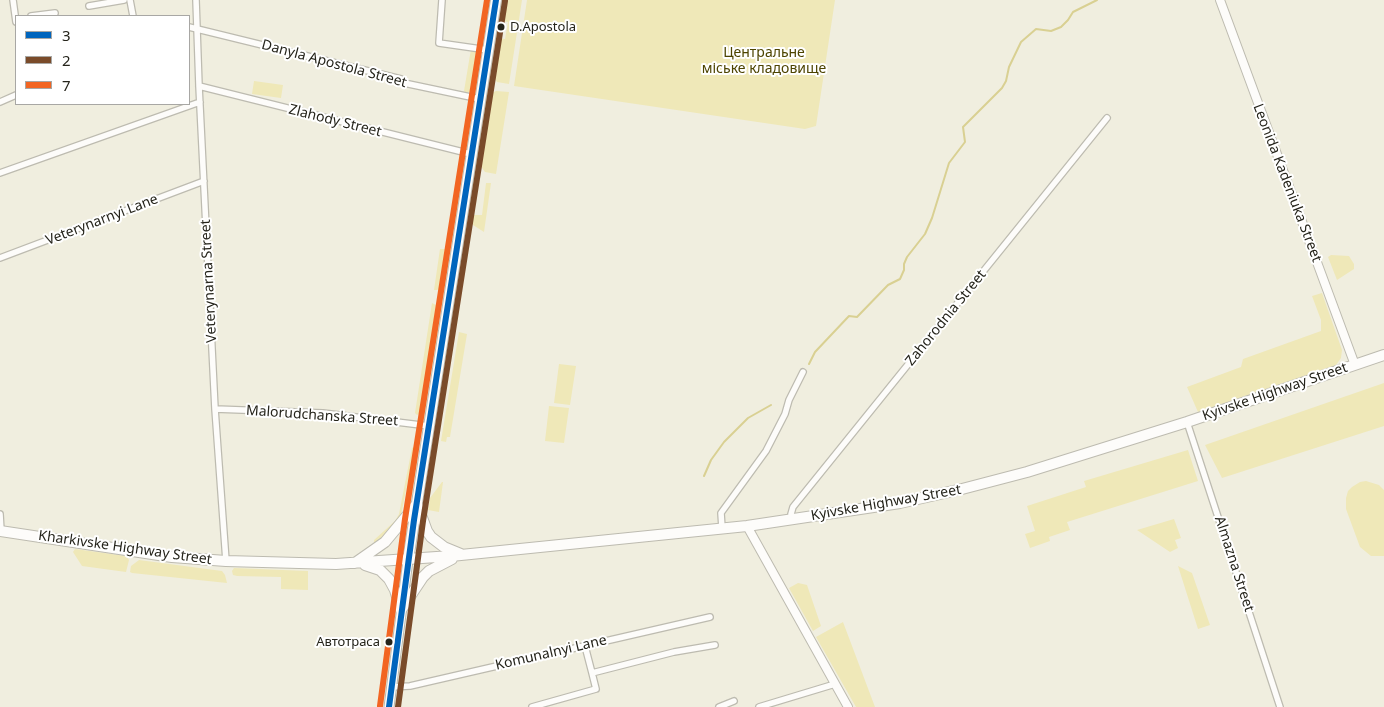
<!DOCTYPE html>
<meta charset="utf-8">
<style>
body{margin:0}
#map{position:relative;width:1384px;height:707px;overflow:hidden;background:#f0eedf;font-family:"Noto Sans",sans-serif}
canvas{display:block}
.legend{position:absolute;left:15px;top:15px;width:175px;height:90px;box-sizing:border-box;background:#fff;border:1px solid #a8a7a4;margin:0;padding:6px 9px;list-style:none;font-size:15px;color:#25241b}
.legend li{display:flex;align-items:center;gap:10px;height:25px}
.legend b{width:25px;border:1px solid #a8a7a4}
</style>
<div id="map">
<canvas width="1384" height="707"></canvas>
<ul class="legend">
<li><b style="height:6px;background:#0065bd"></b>3</li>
<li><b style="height:6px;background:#7a4b2a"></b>2</li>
<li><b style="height:6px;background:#f26522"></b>7</li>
</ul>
</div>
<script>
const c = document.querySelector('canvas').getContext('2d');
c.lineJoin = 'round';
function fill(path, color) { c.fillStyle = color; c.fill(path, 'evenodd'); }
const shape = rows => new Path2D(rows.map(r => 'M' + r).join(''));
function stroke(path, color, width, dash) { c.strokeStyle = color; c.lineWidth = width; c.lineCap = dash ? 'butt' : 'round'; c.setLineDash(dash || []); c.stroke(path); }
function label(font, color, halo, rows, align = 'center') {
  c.font = font + ' "Noto Sans",sans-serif'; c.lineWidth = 4; c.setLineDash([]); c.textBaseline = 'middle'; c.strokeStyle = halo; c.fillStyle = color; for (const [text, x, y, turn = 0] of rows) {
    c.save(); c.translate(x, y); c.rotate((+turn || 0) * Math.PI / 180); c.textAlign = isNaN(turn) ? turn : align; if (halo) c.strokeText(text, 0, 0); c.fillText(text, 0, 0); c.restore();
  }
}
fill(shape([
 [504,0,522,0,509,84,497,82,493,77,498,38,505,39,508,22,501,21],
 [527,0,835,0,816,126,805,129,514,86],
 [471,49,477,51,477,54,470,92,466,93,464,91],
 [254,81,283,85,281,98,252,94],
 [496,91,509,92,496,174,485,172,479,164,490,94],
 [486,183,491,183,484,232,473,225,470,221,471,217,474,215,482,215],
 [440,249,445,249,439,289,437,290,434,290],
 [1331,255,1349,256,1354,264,1354,269,1337,280,1328,257],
 [1322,293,1342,350,1341,358,1336,365,1198,412,1187,387,1241,367,1243,359,1321,331,1321,320,1312,296],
 [432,303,436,305,421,413,417,415,415,413],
 [459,332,467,334,450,437,447,437,446,442,441,441],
 [559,364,576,366,570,405,554,403],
 [1384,383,1384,426,1222,478,1205,445],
 [549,406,569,408,564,443,545,441],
 [415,446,401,515,378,544,374,543,374,540,395,521,399,514,412,448],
 [1188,450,1198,481,1067,522,1070,530,1049,537,1050,541,1030,548,1025,534,1035,531,1027,506,1086,487,1084,481],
 [1366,481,1379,485,1384,490,1384,556,1371,556,1360,547,1346,509,1346,498,1348,491,1352,487,1360,482],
 [442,482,443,482,439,512,428,510,430,498],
 [1174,519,1181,538,1175,540,1178,548,1170,552,1137,530],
 [75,549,126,556,129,560,126,572,82,566,73,552],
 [139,560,222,571,225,575,227,583,132,573,130,572,131,566],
 [1178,566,1192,573,1210,625,1198,629],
 [234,568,308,571,308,590,281,589,281,577,237,576,233,575,232,571],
 [798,583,807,585,821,626,813,631,789,588],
 [843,622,875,707,856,707,816,637]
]), '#efe8b8');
stroke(shape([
 [809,364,815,352,849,316,857,317,888,285,900,279,904,270,904,264,907,257,925,234,932,218,949,163,965,142,963,127,1002,88,1006,81,1009,67,1021,42,1036,29,1051,31,1061,27,1068,20,1073,12,1097,0],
 [704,476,711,460,724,442,748,418,771,405]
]), '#d9d092', 2);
const street = shape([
 [13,0,16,22],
 [130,0,133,16],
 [196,0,199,86,215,409,226,561],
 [442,0,439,43,488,50],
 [89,6,124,0],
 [31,16,55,13],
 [189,27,401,79,404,83,480,99],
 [199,86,471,154],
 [0,102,16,95],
 [0,173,200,102],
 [0,258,204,181],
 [215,409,323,413,429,426],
 [1187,422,1280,707],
 [0,514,1,531],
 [792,520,791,514,793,507,1107,118],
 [722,528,721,513,766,451,785,414,789,400,803,372],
 [585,646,592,673],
 [391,687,410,686,710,617],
 [532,707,596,689,592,673,674,652,715,645],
 [719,707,734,701],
 [759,707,835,684]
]);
const secondary = shape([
 [1220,0,1355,365],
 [747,526,848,707]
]);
const primary = shape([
 [389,707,408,560]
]);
const highway = shape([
 [417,504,427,531,431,537,444,547,461,554],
 [0,531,172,557,226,561,336,564,451,556,747,526,900,503,962,489,1027,472,1187,422,1384,355],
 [408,560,496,0],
 [355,563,385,542,415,506],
 [365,565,380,570,389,579,395,590,401,610],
 [401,610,423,577,429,571,452,559]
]);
stroke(street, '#bdbbb0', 8);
stroke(secondary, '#bdbbb0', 10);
stroke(primary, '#bdbbb0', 11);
stroke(highway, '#bdbbb0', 12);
stroke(street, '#fdfcfa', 5.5);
stroke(secondary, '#fdfcfa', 8);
stroke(primary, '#fdfcfa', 9);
stroke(highway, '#fdfcfa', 10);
stroke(shape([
 [389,707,414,520,496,0]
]), '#0065bd', 6);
stroke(shape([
 [398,707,423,521,505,1]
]), '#7a4b2a', 6);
stroke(shape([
 [380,706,405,519,487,0]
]), '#f26522', 6);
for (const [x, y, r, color] of [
 [501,27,4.5,"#25241b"],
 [389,642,4.5,"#25241b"]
]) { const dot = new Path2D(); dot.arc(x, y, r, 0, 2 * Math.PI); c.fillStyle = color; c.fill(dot); stroke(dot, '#fff', 2); }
label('13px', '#25241b', '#fff', [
 ["D.Apostola",510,27],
 ["Автотраса",380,642,"right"]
], 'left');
label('14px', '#4d4400', '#fff', [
 ["Центральне",764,53],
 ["міське кладовище",764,69]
]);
label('14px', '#25241b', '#fff', [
 ["Danyla Apostola Street",334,64,15],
 ["Zlahody Street",335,121,14],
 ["Leonida Kadeniuka Street",1287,183,69],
 ["Veterynarnyi Lane",102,220,-21],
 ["Veterynarna Street",209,281,-93],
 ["Zahorodnia Street",946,318,-51],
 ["Kyivske Highway Street",1275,392,-19],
 ["Malorudchanska Street",322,416,4],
 ["Kyivske Highway Street",886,503,-10],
 ["Kharkivske Highway Street",125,548,8],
 ["Almazna Street",1234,564,72],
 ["Komunalnyi Lane",551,653,-13]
]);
</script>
